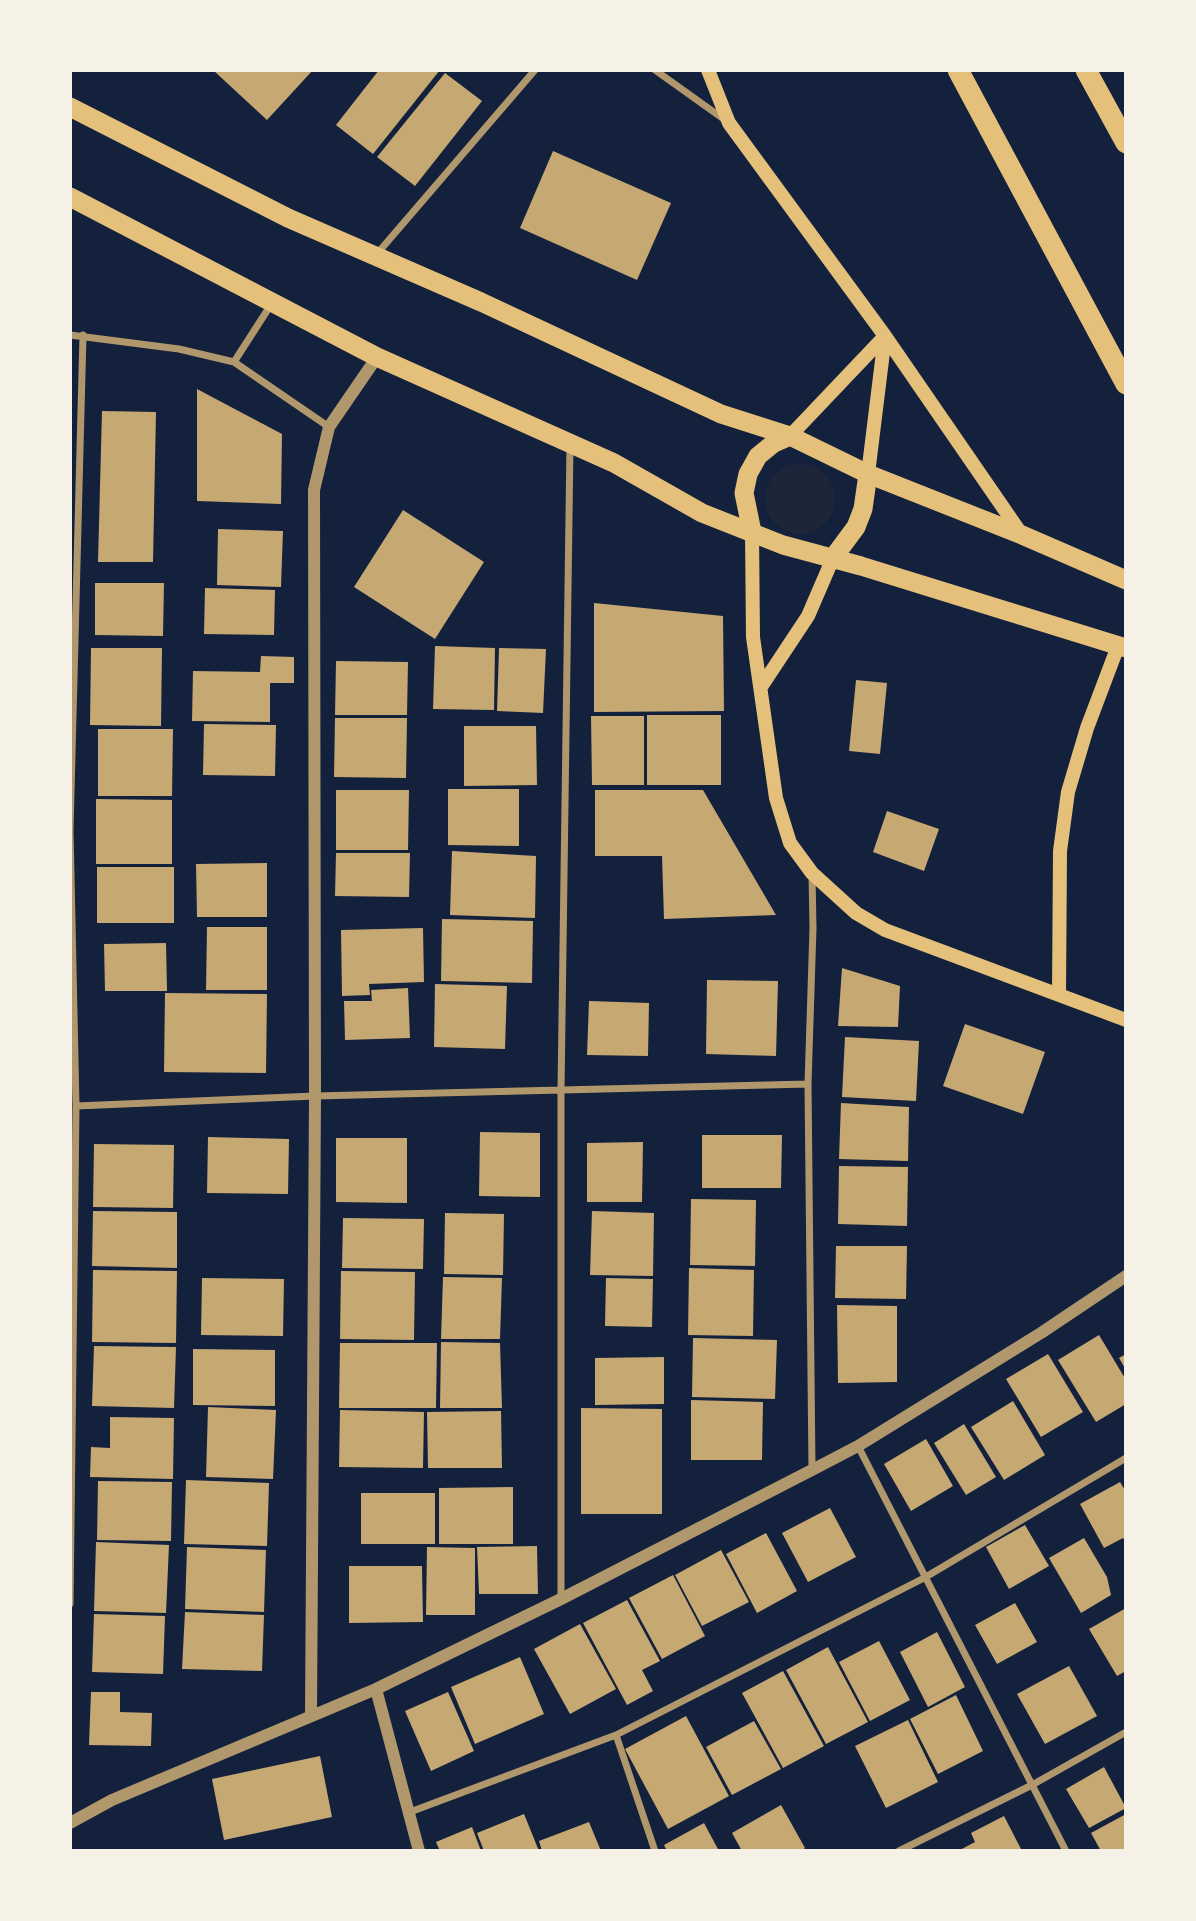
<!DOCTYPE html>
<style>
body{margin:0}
#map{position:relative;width:1196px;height:1921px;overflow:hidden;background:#14213d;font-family:Georgia,serif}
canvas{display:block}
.frame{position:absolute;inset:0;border:72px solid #f6f1e7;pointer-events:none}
</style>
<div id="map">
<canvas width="1196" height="1921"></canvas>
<div class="frame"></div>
</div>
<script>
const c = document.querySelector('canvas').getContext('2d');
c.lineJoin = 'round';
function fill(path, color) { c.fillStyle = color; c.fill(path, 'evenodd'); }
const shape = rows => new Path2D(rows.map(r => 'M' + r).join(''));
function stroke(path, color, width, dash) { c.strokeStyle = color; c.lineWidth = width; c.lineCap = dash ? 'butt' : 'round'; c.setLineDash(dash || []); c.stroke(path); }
fill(shape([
 '765 499a35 35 0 1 1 70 0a35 35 0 1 1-70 0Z'
]), '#1d2539');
fill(shape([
 [213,70,313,70,267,120],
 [379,70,440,70,373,154,336,125],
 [445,73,482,101,415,186,377,157],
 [553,151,671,203,637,280,520,228],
 [197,389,282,434,281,504,197,501],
 [102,411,156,412,153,562,98,562],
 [403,510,484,562,435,639,354,587],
 [218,529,283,531,281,587,217,585],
 [95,583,164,583,163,636,95,635],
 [205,588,275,590,274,635,204,634],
 [594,603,723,616,724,711,594,712],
 [435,646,495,648,494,710,433,709],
 [91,648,162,648,161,726,90,725],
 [499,648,546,649,543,713,497,711],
 [261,656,294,657,294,683,270,683,270,722,192,721,193,671,260,672],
 [336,661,408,662,407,715,335,715],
 [856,680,887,683,880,754,849,751],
 [647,715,721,715,721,785,647,785],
 [591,716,644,716,644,785,592,785],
 [335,718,407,718,406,778,334,777],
 [204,724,276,725,275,776,203,775],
 [464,726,536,726,537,785,464,786],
 [98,729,173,729,172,796,98,796],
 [448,789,519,789,519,846,448,845],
 [336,790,409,790,408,850,336,850],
 [595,790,703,790,776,915,664,919,662,856,595,856],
 [96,799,172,800,172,864,96,864],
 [887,811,939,829,924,871,873,852],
 [452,851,536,856,535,918,450,915],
 [336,853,410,853,409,897,335,896],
 [267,863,267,917,197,917,196,864],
 [97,867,174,867,174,923,97,923],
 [442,919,533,921,532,983,441,981],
 [207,927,267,927,267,990,206,990],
 [423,928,424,982,369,984,370,995,342,996,341,930],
 [166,943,167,991,105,991,104,944],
 [842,968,900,986,898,1027,838,1026],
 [707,980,778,981,776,1056,706,1054],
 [435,984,507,986,505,1049,434,1047],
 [408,988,410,1038,345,1040,344,1001,372,1001,371,990],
 [165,993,267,994,266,1073,164,1072],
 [589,1001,649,1003,648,1056,587,1055],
 [965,1024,1045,1052,1023,1114,943,1086],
 [845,1037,919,1041,916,1101,842,1097],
 [841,1103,909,1107,908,1161,839,1159],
 [480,1132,540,1133,540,1197,479,1196],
 [702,1135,782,1135,781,1188,702,1188],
 [208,1137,289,1139,288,1194,207,1193],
 [336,1138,407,1138,407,1203,336,1202],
 [643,1142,642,1202,587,1202,587,1143],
 [94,1144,174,1145,173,1208,93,1207],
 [839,1166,908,1167,907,1226,838,1224],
 [691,1199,756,1200,755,1266,690,1265],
 [93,1211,177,1212,177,1268,92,1266],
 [592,1211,654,1213,653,1276,590,1275],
 [445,1213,504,1214,503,1275,444,1274],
 [343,1218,424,1219,423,1269,342,1268],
 [836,1246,907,1246,906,1299,835,1298],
 [689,1268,754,1270,753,1336,688,1335],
 [93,1270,177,1271,176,1343,92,1342],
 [341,1271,415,1272,414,1340,340,1339],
 [443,1277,502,1278,500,1339,441,1339],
 [202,1278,284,1279,283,1336,201,1335],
 [606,1278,653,1279,652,1327,605,1326],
 [837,1305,897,1306,897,1382,838,1383],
 [1099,1335,1126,1380,1126,1404,1096,1422,1058,1360],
 [693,1338,777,1340,775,1399,692,1397],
 [441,1342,500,1343,502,1408,440,1408],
 [340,1343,437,1343,436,1408,339,1408],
 [94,1346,176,1347,174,1408,92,1406],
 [193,1349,275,1350,275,1406,193,1405],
 [1048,1354,1083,1412,1041,1437,1006,1379],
 [1126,1354,1126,1370,1119,1358],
 [664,1357,664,1404,595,1405,595,1358],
 [691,1400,763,1402,762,1460,691,1460],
 [1013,1401,1045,1455,1004,1480,971,1427],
 [208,1407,276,1410,273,1479,206,1477],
 [581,1408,662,1409,662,1514,581,1514],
 [340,1410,424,1412,423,1468,339,1467],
 [501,1411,502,1468,428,1468,427,1412],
 [110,1417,174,1418,173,1479,90,1477,91,1447,110,1448],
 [964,1424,996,1477,966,1495,934,1443],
 [926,1439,953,1486,911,1511,884,1464],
 [186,1480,269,1483,267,1546,184,1544],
 [98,1481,172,1482,171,1541,97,1540],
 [1120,1482,1126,1492,1126,1543,1123,1538,1104,1548,1080,1504],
 [513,1487,513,1544,439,1544,439,1488],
 [361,1493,435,1493,435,1544,361,1544],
 [830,1508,856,1557,808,1582,782,1533],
 [1025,1525,1049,1566,1009,1589,986,1547],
 [766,1533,797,1591,757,1613,726,1554],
 [1084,1538,1107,1577,1111,1595,1081,1613,1049,1558],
 [96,1542,169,1545,166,1613,94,1611],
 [537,1546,538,1594,479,1594,477,1547],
 [187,1547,266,1550,264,1612,185,1609],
 [427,1547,475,1548,475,1615,426,1615],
 [721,1550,749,1602,702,1626,675,1575],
 [349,1566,422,1566,423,1622,349,1623],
 [673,1575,705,1636,662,1659,629,1598],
 [627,1600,660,1661,642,1670,653,1691,627,1705,583,1623],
 [1015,1603,1037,1642,997,1664,975,1625],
 [1126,1608,1126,1671,1117,1676,1089,1629],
 [185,1612,264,1615,262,1671,182,1669],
 [94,1614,165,1616,163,1674,92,1672],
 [580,1624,616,1689,570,1714,534,1649],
 [937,1632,965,1687,928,1707,900,1652],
 [879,1641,910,1700,870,1721,839,1662],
 [828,1647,868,1722,826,1744,786,1670],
 [520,1657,544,1714,475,1744,451,1687],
 [1069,1666,1097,1716,1045,1744,1017,1694],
 [783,1671,824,1746,783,1768,742,1693],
 [91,1692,120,1692,120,1712,152,1713,151,1746,89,1745],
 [448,1692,474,1751,431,1771,405,1711],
 [956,1695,983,1751,938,1774,910,1719],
 [686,1716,729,1796,668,1829,625,1749],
 [908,1720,938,1782,886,1808,855,1746],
 [754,1721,781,1769,732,1795,706,1747],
 [320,1756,332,1817,224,1840,212,1779],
 [1104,1767,1126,1808,1089,1828,1066,1789],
 [781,1805,805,1848,801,1851,742,1851,732,1833],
 [524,1814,539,1851,484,1851,477,1833],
 [1126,1814,1126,1851,1101,1851,1091,1833],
 [1004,1816,1022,1851,958,1851,975,1842,971,1833],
 [589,1822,601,1851,542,1851,539,1841],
 [704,1823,719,1851,667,1851,664,1845],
 [472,1827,481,1851,440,1851,436,1842]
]), '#c6a872');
stroke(shape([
 [655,70,725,120],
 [376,255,535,70],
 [70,335,179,349,234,362,329,427],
 [234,362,272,303],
 [76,1106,315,1096,808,1084],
 [858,1446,1066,1851],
 [812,1470,808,1084,813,928,812,874],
 [561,1599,561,1090,570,445],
 [70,1604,76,1106,70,830,83,335],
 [616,1735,655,1851],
 [410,1812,616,1735,924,1578,1126,1458],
 [899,1851,1032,1785,1126,1732]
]), '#b1986c', 7);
stroke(shape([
 [376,1689,419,1851],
 [311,1714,315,1096,314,490,329,427,377,357],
 [70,1823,112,1800,376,1689,561,1599,812,1470,858,1446,1041,1333,1126,1276]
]), '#b1986c', 12);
stroke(shape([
 [708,70,729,123,885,336,1022,535],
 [790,436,885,336],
 [868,474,885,336],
 [752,532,753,637,776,798,790,843,812,873,856,913,885,930,1126,1020],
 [761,687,808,616,833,558],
 [1059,993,1060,851,1068,792,1087,728,1118,646]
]), '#e5c07b', 14);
stroke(shape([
 [70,107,288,218,481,302,721,414,790,436,868,474,1022,535,1126,580],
 [70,197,377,357,614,463,702,513,783,545,861,566,1126,648],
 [752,532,744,493,748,474,758,456,774,443,790,436],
 [833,558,856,527,863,509,868,474]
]), '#e5c07b', 19);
stroke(shape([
 [958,70,1126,384],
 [1086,70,1126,143]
]), '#e5c07b', 21);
</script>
